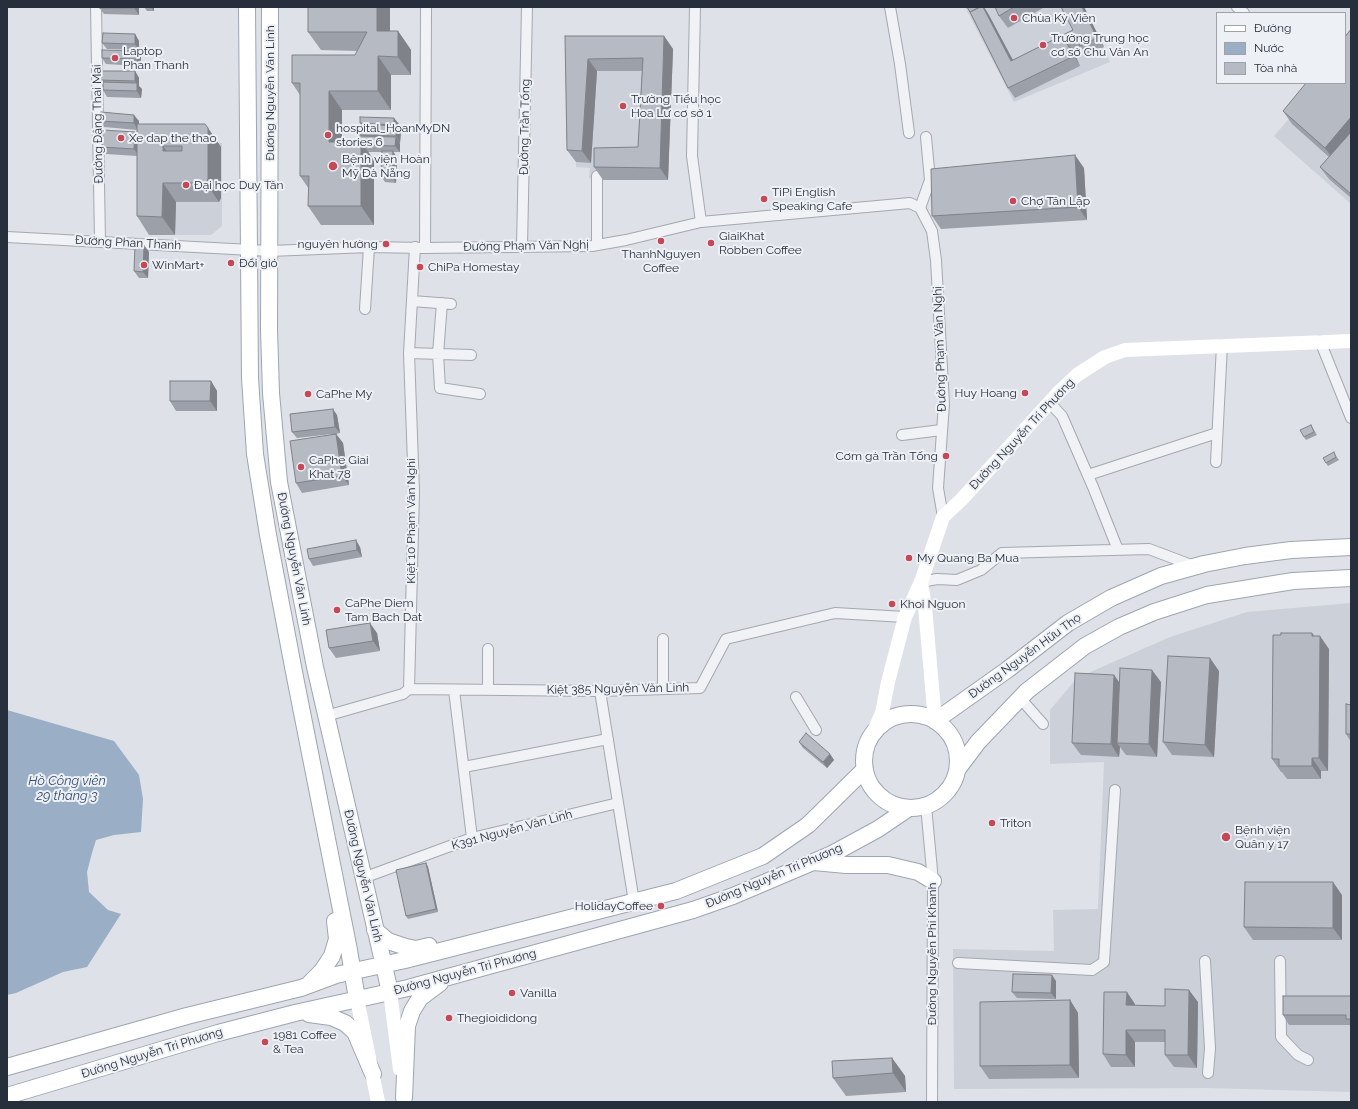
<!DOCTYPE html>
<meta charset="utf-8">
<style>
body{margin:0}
#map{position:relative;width:1358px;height:1109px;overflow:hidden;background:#dee1e7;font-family:Raleway,sans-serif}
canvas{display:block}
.frame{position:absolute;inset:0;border:8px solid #282f3c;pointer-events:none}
.legend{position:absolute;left:1216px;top:12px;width:130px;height:72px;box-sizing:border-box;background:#edf0f4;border:1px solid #9ea3aa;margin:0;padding:5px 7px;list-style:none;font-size:12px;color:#282f3c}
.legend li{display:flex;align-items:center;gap:8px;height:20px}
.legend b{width:20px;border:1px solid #9ea3aa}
</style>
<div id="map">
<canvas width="1358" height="1109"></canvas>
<div class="frame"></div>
<ul class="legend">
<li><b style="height:5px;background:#fff"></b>Đường</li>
<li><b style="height:11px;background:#9aaec5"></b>Nước</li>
<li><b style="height:11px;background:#b5bac3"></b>Tòa nhà</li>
</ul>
</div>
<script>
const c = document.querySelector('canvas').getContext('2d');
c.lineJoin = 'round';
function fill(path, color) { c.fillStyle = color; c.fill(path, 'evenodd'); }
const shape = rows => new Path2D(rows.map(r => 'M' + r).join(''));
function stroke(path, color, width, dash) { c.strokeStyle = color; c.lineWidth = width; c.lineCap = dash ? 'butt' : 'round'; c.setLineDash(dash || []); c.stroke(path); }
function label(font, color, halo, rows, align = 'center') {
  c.font = font + ' Raleway,sans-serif'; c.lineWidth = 4; c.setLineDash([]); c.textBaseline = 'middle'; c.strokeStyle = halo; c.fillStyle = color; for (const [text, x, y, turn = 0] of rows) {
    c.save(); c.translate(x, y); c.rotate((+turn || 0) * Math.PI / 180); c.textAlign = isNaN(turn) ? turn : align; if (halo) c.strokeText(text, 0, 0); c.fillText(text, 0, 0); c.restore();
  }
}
fill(shape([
 [965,7,997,7,1008,28,1042,7,1085,7,1110,62,1014,102],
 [1351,48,1351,204,1274,136,1320,83,1345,83],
 [574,49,673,49,668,180,589,178,590,168,576,167],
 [150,143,222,143,222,226,211,235,150,235],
 [1351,603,1351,1092,1207,1088,954,1089,953,949,1054,951,1053,910,1098,909,1104,762,1050,764,1050,710,1077,678,1170,637,1247,612]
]), '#ccd0d8');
fill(shape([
 [7,710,114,741,139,775,143,799,141,832,114,835,96,840,92,853,87,872,89,892,108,910,121,914,87,967,63,972,16,993,7,995]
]), '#9aaec5');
const street = shape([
 [96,7,100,241],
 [695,7,692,156,701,222],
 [890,7,900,64,909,133],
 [1237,7,1244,13],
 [597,176,597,244],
 [920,208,930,180,926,137],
 [7,237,270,251,369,247,425,248,592,246,626,240,701,222,910,203,920,208,932,231,936,260,944,404,938,488,943,517],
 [522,246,527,7],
 [425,248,426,7],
 [412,301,451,304],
 [442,303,438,354,440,388,480,394],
 [365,309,369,247],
 [1320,341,1351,418],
 [409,353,471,355],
 [1049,402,1062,416,1093,487,1118,550],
 [902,435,941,430],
 [1216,462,1222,345],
 [1088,475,1217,433],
 [921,582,937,579,957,580,981,570,1002,553,1149,549,1194,566],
 [663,639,663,689],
 [488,649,488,690],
 [409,689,414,491,409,353,415,247],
 [454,690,472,838],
 [600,691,634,902],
 [796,697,816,730],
 [1020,698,1043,724],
 [326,716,403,694,409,689,600,691,700,688,726,639,835,613,905,617],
 [464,767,608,739],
 [926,806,933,881,932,1102],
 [363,878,472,838,618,803],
 [1205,961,1210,1048,1208,1073],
 [1280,961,1281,1037,1298,1055,1308,1060],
 [958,963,1092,970,1104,962,1115,790]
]);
const primary = shape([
 [247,7,250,378,255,454,268,535,294,672,349,950,357,999],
 [270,7,269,330,271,393,279,482,315,667,390,992],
 '864 761a47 47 0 1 1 94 0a47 47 0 1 1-94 0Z',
 [935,721,1007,670,1068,623,1111,598,1161,576,1204,564,1245,556,1291,550,1351,547],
 [957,770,978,742,1027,691,1085,646,1119,627,1154,612,1207,595,1293,581,1351,578],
 [814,862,846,865,888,865,918,872,933,881],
 [375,930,388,941,406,947,416,949,429,946],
 [310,983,322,971,332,956,337,939,335,921],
 [309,1014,331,1017,345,1023,355,1032,373,1074],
 [7,1067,187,1016,301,988,336,975,405,960,676,891,763,856,808,825,865,769],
 [7,1096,218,1033,295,1013,408,988,693,910,733,896,832,854,878,829,909,808],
 [404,1098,407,1026,412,1011,420,998,440,983]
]);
stroke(street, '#a4a8b0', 12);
stroke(primary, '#9ea5b2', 18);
stroke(street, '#f0f2f5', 10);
stroke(shape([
 [921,582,925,607,935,721],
 [873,733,882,713,888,682,905,617,921,582,943,517,962,499,1059,392,1077,375,1105,357,1125,350,1351,341],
 [390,992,400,1069],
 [357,999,378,1102]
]), '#fff', 14);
stroke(primary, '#fff', 16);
fill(shape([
 [99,7,139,7,139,15,104,14],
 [144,7,154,7,154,11,147,11],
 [308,7,390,7,390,31,398,31,411,50,411,75,391,75,391,110,342,110,342,142,358,142,362,136,360,135,361,125,360,123,399,124,399,130,401,132,400,143,399,143,400,144,400,152,393,152,397,158,396,183,385,182,381,176,382,152,368,152,374,160,374,225,321,225,308,206,309,189,300,176,300,95,292,83,355,55,358,51,321,50,308,32],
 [967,7,984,7,1013,60,1073,30,1061,7,1084,7,1104,47,1087,56,1081,47,1073,51,1080,66,1015,98,1008,88],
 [995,7,1042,7,1043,8,1008,28,999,16],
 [1351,29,1351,198,1329,179,1320,167,1329,157,1292,124,1283,111],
 [135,34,139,41,139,50,107,49,102,43],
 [565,36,664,36,673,49,668,180,603,180,594,167,638,147,642,71,597,71,591,163,576,162,567,150],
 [136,51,141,57,140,66,106,64,102,58],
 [135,71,139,78,139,86,142,89,141,98,107,97,103,90,103,85,99,80],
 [100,121,139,121,139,124,205,124,221,147,221,198,219,202,176,202,175,235,149,235,137,216,137,156,106,154,102,147,135,132,137,134,137,130,104,127],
 [1084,168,1087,220,941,229,932,216],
 [149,252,148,278,139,278,134,271],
 [211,381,217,391,217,411,176,411,170,401],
 [337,415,340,433,336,434,343,443,349,485,302,493,296,483,332,434,297,438,292,432],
 [1311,425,1317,435,1306,440,1304,437],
 [1336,456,1339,460,1328,466,1326,463],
 [360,547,362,557,313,566,309,559],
 [377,633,380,651,336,658,329,648],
 [1312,633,1314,636,1329,649,1328,771,1321,771,1321,779,1287,779,1282,772,1281,772,1272,759,1281,635],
 [1219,671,1214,757,1172,755,1163,742],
 [1114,675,1120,683,1161,682,1157,757,1126,755,1120,747,1119,757,1081,755,1072,743],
 [1351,705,1351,742,1346,734],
 [799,742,830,754,834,760,827,768,803,748],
 [426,863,428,867,438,912,408,919,406,916],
 [1342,895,1342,940,1253,940,1244,927],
 [1056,981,1056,999,1017,998,1012,992],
 [1351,996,1351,1026,1350,1025,1289,1025,1283,1015],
 [1070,1000,1078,1013,1079,1078,989,1079,980,1066],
 [1198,1002,1197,1068,1174,1067,1165,1055,1165,1042,1135,1042,1135,1067,1111,1067,1103,1054,1135,1004,1135,1006,1165,1006],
 [892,1058,905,1076,906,1092,846,1096,833,1078]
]), '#9ca0a8');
fill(shape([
 [134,7,139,7,139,15,134,8],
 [151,7,154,7,154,11],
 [377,7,390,7,390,50,377,31],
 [983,7,984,7,989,15,1018,70,1011,61],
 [1082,7,1084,7,1104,47,1097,38],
 [398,31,411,50,411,75,398,57],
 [135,34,139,41,139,50,135,44],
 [664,36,673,49,668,180,660,168],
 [1066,42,1073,51,1080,66,1074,56],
 [136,51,141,57,140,66,136,59],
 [378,56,391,75,391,110,378,91],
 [588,59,597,71,591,163,582,151],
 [135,71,139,78,139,86,142,89,141,98,137,91,137,84,135,81],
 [329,91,342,110,342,160,329,142],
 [134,115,139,121,138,130,134,123],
 [1351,117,1351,140,1334,160,1325,148],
 [394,118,399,124,399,130,401,132,400,143,396,136,396,127,394,125],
 [208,128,221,147,221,198,219,202,206,183],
 [135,132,139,138,139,156,134,149],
 [396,137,400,144,400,152,395,146],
 [361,142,374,160,374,225,361,206],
 [163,146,176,164,163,151],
 [393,151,397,158,396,183,392,176],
 [1075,155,1084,168,1087,220,1078,207],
 [163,183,176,202,175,235,162,217],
 [144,245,149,252,148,278,143,272],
 [211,381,217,391,217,411,210,401],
 [333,409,337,415,340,433,335,427],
 [336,434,343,443,349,485,342,476],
 [356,540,360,547,362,557,357,550],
 [370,623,377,633,380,651,373,641],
 [1312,633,1320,644,1320,636,1329,649,1328,771,1319,758],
 [1210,658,1219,671,1214,757,1205,745],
 [1152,670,1161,682,1157,757,1149,744],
 [1114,675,1122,687,1117,743,1120,747,1119,757,1111,744],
 [830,754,834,760,827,768,823,762],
 [1312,758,1321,771,1321,779,1312,766],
 [426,863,428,867,438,912,436,909],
 [1333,882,1342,895,1342,940,1333,928],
 [1052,975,1056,981,1056,999,1051,993],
 [1189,990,1198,1002,1197,1068,1188,1055],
 [1127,992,1135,1004,1135,1018,1126,1005],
 [1070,1000,1078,1013,1079,1078,1070,1065],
 [1126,1030,1135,1042,1135,1067,1126,1055],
 [892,1058,905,1076,906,1092,893,1073]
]), '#7f8288');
const building = shape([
 [99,7,134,7,134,8,99,8,99,7],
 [308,7,377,7,377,31,398,31,398,57,378,56,378,91,329,91,329,142,361,142,361,206,308,206,309,176,300,176,300,83,292,83,292,55,355,55,367,32,308,32,308,7],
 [967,7,980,7,970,12,967,7],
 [980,7,983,7,1011,61,1073,30,1061,7,1082,7,1097,38,1080,46,1076,37,1066,42,1074,56,1008,88,970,12,980,7],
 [995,7,1014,7,999,16,995,7],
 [1351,29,1351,117,1325,148,1283,111,1306,83,1345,83,1345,37,1351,29],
 [103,33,135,34,135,44,102,43,103,33],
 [565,36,664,36,660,168,594,167,594,148,638,147,643,58,588,59,582,151,567,150,565,36],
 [102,50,136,51,136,59,102,58,102,50],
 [99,71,135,71,135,81,99,80,99,71],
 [103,82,137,83,137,91,103,90,103,82],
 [101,112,134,115,134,123,100,121,101,112],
 [360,117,394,118,394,125,360,123,360,117],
 [137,124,205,124,208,128,208,179,206,183,163,183,162,217,137,216,137,124],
 [163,146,182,146,182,151,163,151,163,146],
 [361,124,396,126,396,136,360,135,361,124],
 [103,130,135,132,134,149,102,147,103,130],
 [1351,132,1351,194,1320,167,1351,132],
 [358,136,396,137,395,146,363,145,361,142,358,142,358,136],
 [382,151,393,151,392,176,381,176,382,151],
 [1075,155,1078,207,932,216,931,169,1075,155],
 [135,245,144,245,143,272,134,271,135,245],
 [170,381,211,381,210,401,170,401,170,381],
 [333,409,335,427,292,432,290,414,333,409],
 [1311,425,1314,432,1304,437,1300,430,1311,425],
 [336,434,342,476,296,483,290,441,336,434],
 [1334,452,1336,457,1326,463,1323,458,1334,452],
 [356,540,357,550,309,559,307,549,356,540],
 [370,623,373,641,329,648,326,630,370,623],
 [1281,633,1312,633,1312,636,1320,636,1319,758,1312,758,1312,766,1279,766,1279,759,1272,759,1273,635,1281,635,1281,633],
 [1168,656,1210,658,1205,745,1163,742,1168,656],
 [1120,668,1152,670,1149,744,1117,743,1120,668],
 [1075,673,1114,675,1111,744,1072,743,1075,673],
 [1346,704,1351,705,1351,734,1346,734,1346,704],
 [806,733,830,754,823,762,799,742,806,733],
 [426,863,436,909,406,916,396,870,426,863],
 [1245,882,1333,882,1333,928,1244,927,1245,882],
 [1013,974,1052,975,1051,993,1012,992,1013,974],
 [1165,989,1189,990,1188,1055,1165,1055,1165,1030,1126,1030,1126,1055,1103,1054,1104,992,1127,992,1126,1005,1165,1006,1165,989],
 [1283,996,1351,996,1351,1019,1346,1019,1346,1015,1283,1015,1283,996],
 [1070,1000,1070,1065,980,1066,980,1002,1070,1000],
 [892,1058,893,1073,833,1078,832,1061,892,1058]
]);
fill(building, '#b5bac3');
stroke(building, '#7f8288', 1);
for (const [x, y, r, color] of [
 [1014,18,4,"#c64857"],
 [1043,45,4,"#c64857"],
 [115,58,4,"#c64857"],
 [623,106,4,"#c64857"],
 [328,135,4,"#c64857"],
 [121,138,4,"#c64857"],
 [333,166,5,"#c64857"],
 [186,185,4,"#c64857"],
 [764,199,4,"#c64857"],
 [1013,201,4,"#c64857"],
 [661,241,4,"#c64857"],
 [711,243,4,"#c64857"],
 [386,244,4,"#c64857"],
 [231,263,4,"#c64857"],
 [144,265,4,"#c64857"],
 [420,267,4,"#c64857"],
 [1025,393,4,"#c64857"],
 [308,394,4,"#c64857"],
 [946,456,4,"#c64857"],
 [301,467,4,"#c64857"],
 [909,558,4,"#c64857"],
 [892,604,4,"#c64857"],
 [337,610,4,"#c64857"],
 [992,823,4,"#c64857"],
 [1226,837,5,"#c64857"],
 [661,906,4,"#c64857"],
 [512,993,4,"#c64857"],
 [449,1018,4,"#c64857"],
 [265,1042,4,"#c64857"]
]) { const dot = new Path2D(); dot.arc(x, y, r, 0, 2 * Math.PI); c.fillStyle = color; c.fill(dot); stroke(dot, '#edf0f4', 1.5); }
label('12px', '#282f3c', '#edf0f4', [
 ["Chùa Kỳ Viên",1022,18],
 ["Trường Trung học",1051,38],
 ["cơ sở Chu Văn An",1051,52],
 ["Laptop",123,51],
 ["Phan Thanh",123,65],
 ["Trường Tiểu học",631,99],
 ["Hoa Lư cơ sở 1",631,113],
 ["hospital_HoanMyDN",336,128],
 ["stories 6",336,142],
 ["Xe dap the thao",129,138],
 ["Bệnh viện Hoàn",342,159],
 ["Mỹ Đà Nẵng",342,173],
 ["Đại học Duy Tân",194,185],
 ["TiPi English",772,192],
 ["Speaking Cafe",772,206],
 ["Chợ Tân Lập",1021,201],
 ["GiaiKhat",719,236],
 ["Robben Coffee",719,250],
 ["nguyên hường",378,244,"right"],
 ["ThanhNguyen",661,254,"center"],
 ["Coffee",661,268,"center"],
 ["Đổi gió",239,263],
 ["WinMart+",152,265],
 ["ChiPa Homestay",428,267],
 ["Huy Hoang",1017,393,"right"],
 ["CaPhe My",316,394],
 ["Cơm gà Trần Tống",938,456,"right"],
 ["CaPhe Giai",309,460],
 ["Khat 78",309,474],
 ["My Quang Ba Mua",917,558],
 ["CaPhe Diem",345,603],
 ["Tam Bach Dat",345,617],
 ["Khoi Nguon",900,604],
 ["Triton",1000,823],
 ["Bệnh viện",1235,830],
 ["Quân y 17",1235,844],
 ["HolidayCoffee",653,906,"right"],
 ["Vanilla",520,993],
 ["Thegioididong",457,1018],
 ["1981 Coffee",273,1035],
 ["& Tea",273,1049]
], 'left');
label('12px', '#282f3c', '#edf0f4', [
 ["Đường Nguyễn Văn Linh",270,93,-90],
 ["Đường Đặng Thai Mai",98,124,-91],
 ["Đường Trần Tống",525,127,-89],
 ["Đường Phan Thanh",128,243,3],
 ["Đường Phạm Văn Nghị",526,246,-1],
 ["Đường Phạm Văn Nghị",940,349,-92],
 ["Đường Nguyễn Tri Phương",1022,434,-47],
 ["Kiệt 10 Phạm Văn Nghi",411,521,-90],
 ["Đường Nguyễn Văn Linh",294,559,79],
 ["Đường Nguyễn Hữu Thọ",1025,656,-36],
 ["Kiệt 385 Nguyễn Văn Linh",618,689,-1],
 ["K391 Nguyễn Văn Linh",512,830,-15],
 ["Đường Nguyễn Văn Linh",363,876,77],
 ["Đường Nguyễn Tri Phương",774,876,-23],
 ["Đường Nguyễn Phi Khanh",932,954,-90],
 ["Đường Nguyễn Tri Phương",465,972,-15],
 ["Đường Nguyễn Tri Phương",152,1053,-17]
]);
label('italic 13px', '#344c6e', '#edf0f4', [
 ["Hồ Công viên",67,781],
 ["29 tháng 3",67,796]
]);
</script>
